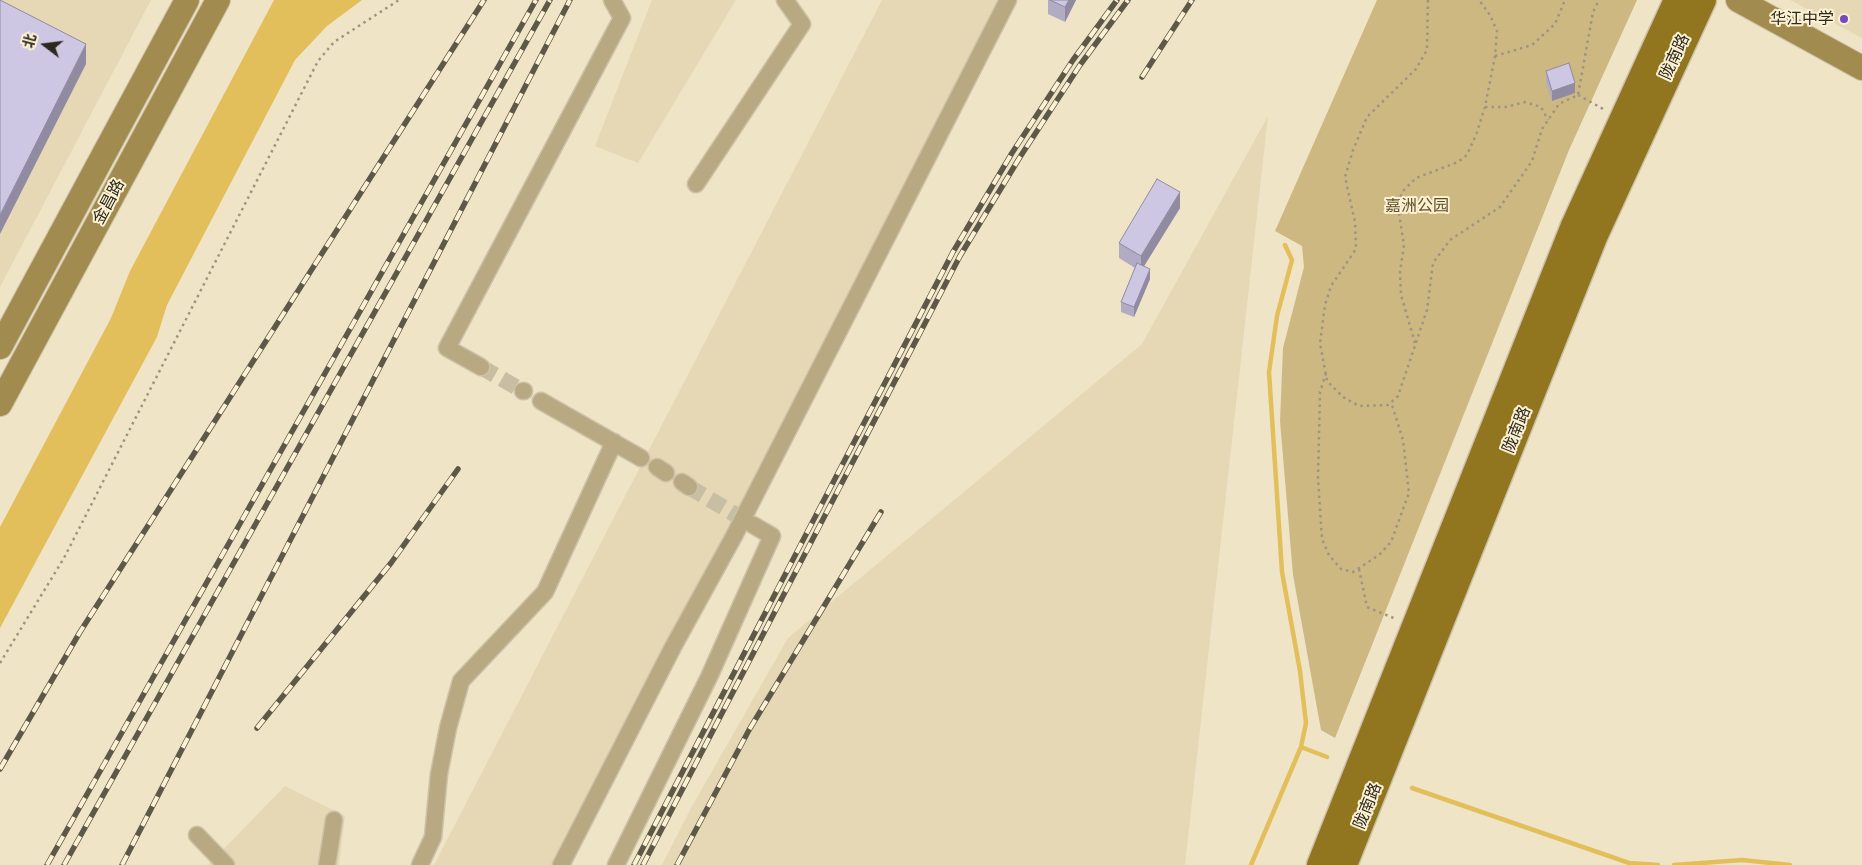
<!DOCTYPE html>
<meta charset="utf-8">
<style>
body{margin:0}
#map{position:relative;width:1862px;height:865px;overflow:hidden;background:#efe4c6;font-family:Karla,"Noto Sans SC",sans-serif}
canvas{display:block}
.north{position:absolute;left:20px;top:20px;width:50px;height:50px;-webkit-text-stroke:4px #fdf1d3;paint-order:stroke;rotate:285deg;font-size:14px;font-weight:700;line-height:20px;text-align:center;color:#2c281d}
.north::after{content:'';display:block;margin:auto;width:18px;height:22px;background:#2c281d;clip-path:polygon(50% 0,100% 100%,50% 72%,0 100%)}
</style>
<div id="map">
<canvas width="1862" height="865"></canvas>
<div class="north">北</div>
</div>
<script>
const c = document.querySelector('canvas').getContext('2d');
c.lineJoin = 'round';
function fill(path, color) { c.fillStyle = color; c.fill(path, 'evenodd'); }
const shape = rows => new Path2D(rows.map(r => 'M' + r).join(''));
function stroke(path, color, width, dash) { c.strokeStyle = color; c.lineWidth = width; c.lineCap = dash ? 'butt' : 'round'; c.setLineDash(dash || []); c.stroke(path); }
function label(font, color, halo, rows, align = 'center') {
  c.font = font + ' Karla,"Noto Sans SC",sans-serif'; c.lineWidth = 4; c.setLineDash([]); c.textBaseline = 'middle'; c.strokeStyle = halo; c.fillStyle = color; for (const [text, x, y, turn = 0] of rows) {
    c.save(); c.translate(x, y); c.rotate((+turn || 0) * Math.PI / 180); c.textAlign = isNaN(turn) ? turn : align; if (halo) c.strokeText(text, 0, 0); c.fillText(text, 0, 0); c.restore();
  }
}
fill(shape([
 [0,0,151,0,0,287],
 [652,0,736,0,638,163,595,146],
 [882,0,1008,0,563,865,434,865],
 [1790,0,1862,0,1862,38],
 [1268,116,1185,865,662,865,691,808,788,638,1142,344],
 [285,786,345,816,339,865,208,865]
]), '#e6d8b4');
fill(shape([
 [1377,0,1637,0,1569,150,1335,738,1321,730,1293,575,1280,421,1283,348,1304,267,1302,246,1275,231]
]), '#cdb882');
fill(shape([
 [274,0,362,0,327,26,295,60,167,305,157,337,0,628,0,527,111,318,130,271]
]), '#e3bf5c');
stroke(shape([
 [1285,245,1292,260,1277,316,1269,372,1282,572,1300,671,1306,723,1301,747],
 [1412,788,1629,863,1658,865],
 [1251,865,1301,747,1327,757],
 [1674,865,1742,860,1790,865]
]), '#e3bf5c', 4.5);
stroke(shape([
 [481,367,523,391],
 [689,487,753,525]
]), '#c8bea4', 16, [16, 8]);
const street = shape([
 [696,184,802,24,785,0],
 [481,367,447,348,622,18,612,0],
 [523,391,524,391],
 [541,401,641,458],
 [657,467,666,473],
 [682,482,689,487],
 [197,835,226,865],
 [327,865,334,820],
 [420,865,433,837,439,774,448,728,461,681,545,592,614,442],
 [561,865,673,647,734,536,1008,0],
 [616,865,709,677,772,536,753,525]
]);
const secondary = shape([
 [1738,0,1862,68],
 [0,347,187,0],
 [0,404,218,0]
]);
const primary = shape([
 [1320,865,1573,228,1677,0],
 [1344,865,1595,235,1703,0]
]);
stroke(street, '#ccc2a8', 19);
stroke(secondary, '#ccc2a8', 26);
stroke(primary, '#ccc2a8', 29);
stroke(shape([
 [1428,0,1427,50,1416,69,1367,117,1353,150,1345,177,1355,222,1356,249,1331,286,1325,305,1320,343,1327,381,1343,397,1359,406,1388,405,1398,396,1427,310,1433,263,1450,240,1500,207,1532,161,1542,129,1559,104,1578,95,1593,12,1599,0],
 [1495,56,1532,45,1555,24,1565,0],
 [1578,95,1605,110],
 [1485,107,1506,107,1525,102,1541,107,1548,120],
 [1415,343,1401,295,1400,272,1404,245,1398,207,1402,192,1416,178,1458,162,1467,155,1476,135,1485,107,1495,56,1497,31,1490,15,1479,0],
 [1326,373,1320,392,1318,478,1322,539,1329,555,1341,569,1353,572,1379,555,1391,542,1409,493,1403,440,1391,402],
 [1359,569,1367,607,1396,619],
 [0,663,64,558,318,61,334,42,399,0]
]), '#9d957f', 2.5, [2.5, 4]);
stroke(street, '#b8a982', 16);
stroke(secondary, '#a28b4e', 24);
stroke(primary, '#92751f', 26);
const rail = shape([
 [1142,77,1192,0],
 [257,728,391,563,458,469],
 [0,769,80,632,484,0],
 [47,865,536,0],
 [64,865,550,0],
 [122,865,570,0],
 [634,865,953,252,1012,153,1073,60,1117,0],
 [643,865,960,256,1020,157,1080,65,1128,0],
 [677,865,749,730,881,512]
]);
stroke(rail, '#5e5848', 5.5);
stroke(rail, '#fdf1d3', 4, [11]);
fill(shape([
 [1048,0,1076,0,1065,22,1048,14],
 [1546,71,1575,93,1552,101,1546,82],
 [1180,208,1144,266,1150,279,1134,317,1121,312,1121,302,1135,268,1119,258,1119,243]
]), '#b1abc4');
fill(shape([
 [1069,0,1076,0,1065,22,1065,7],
 [86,44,86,64,0,234,0,215],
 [1575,83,1575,93,1552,101,1552,91],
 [1180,192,1180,208,1141,271,1141,256],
 [1150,269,1150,279,1134,317,1134,307]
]), '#908ba0');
const building = shape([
 [0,0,86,44,0,215,0,0],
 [1050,0,1069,0,1065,7,1050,0],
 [1569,63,1575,83,1552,91,1546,71,1569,63],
 [1157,179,1180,192,1141,256,1119,243,1157,179],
 [1137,263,1150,269,1134,307,1121,302,1137,263]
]);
fill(building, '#cec7e4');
stroke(building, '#908ba0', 1);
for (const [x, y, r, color] of [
 [1844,19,5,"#7548c0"]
]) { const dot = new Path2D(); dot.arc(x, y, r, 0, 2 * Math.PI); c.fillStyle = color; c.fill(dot); stroke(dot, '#fdf1d3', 2); }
label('16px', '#2c281d', '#fdf1d3', [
 ["华江中学",1834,19]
], 'right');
label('16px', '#2c281d', '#fdf1d3', [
 ["陇南路",1675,57,-65],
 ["金昌路",109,202,-62],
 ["陇南路",1517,430,-68],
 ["陇南路",1368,806,-68]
]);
label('16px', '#5d4e25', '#fdf1d3', [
 ["嘉洲公园",1417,206]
]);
</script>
